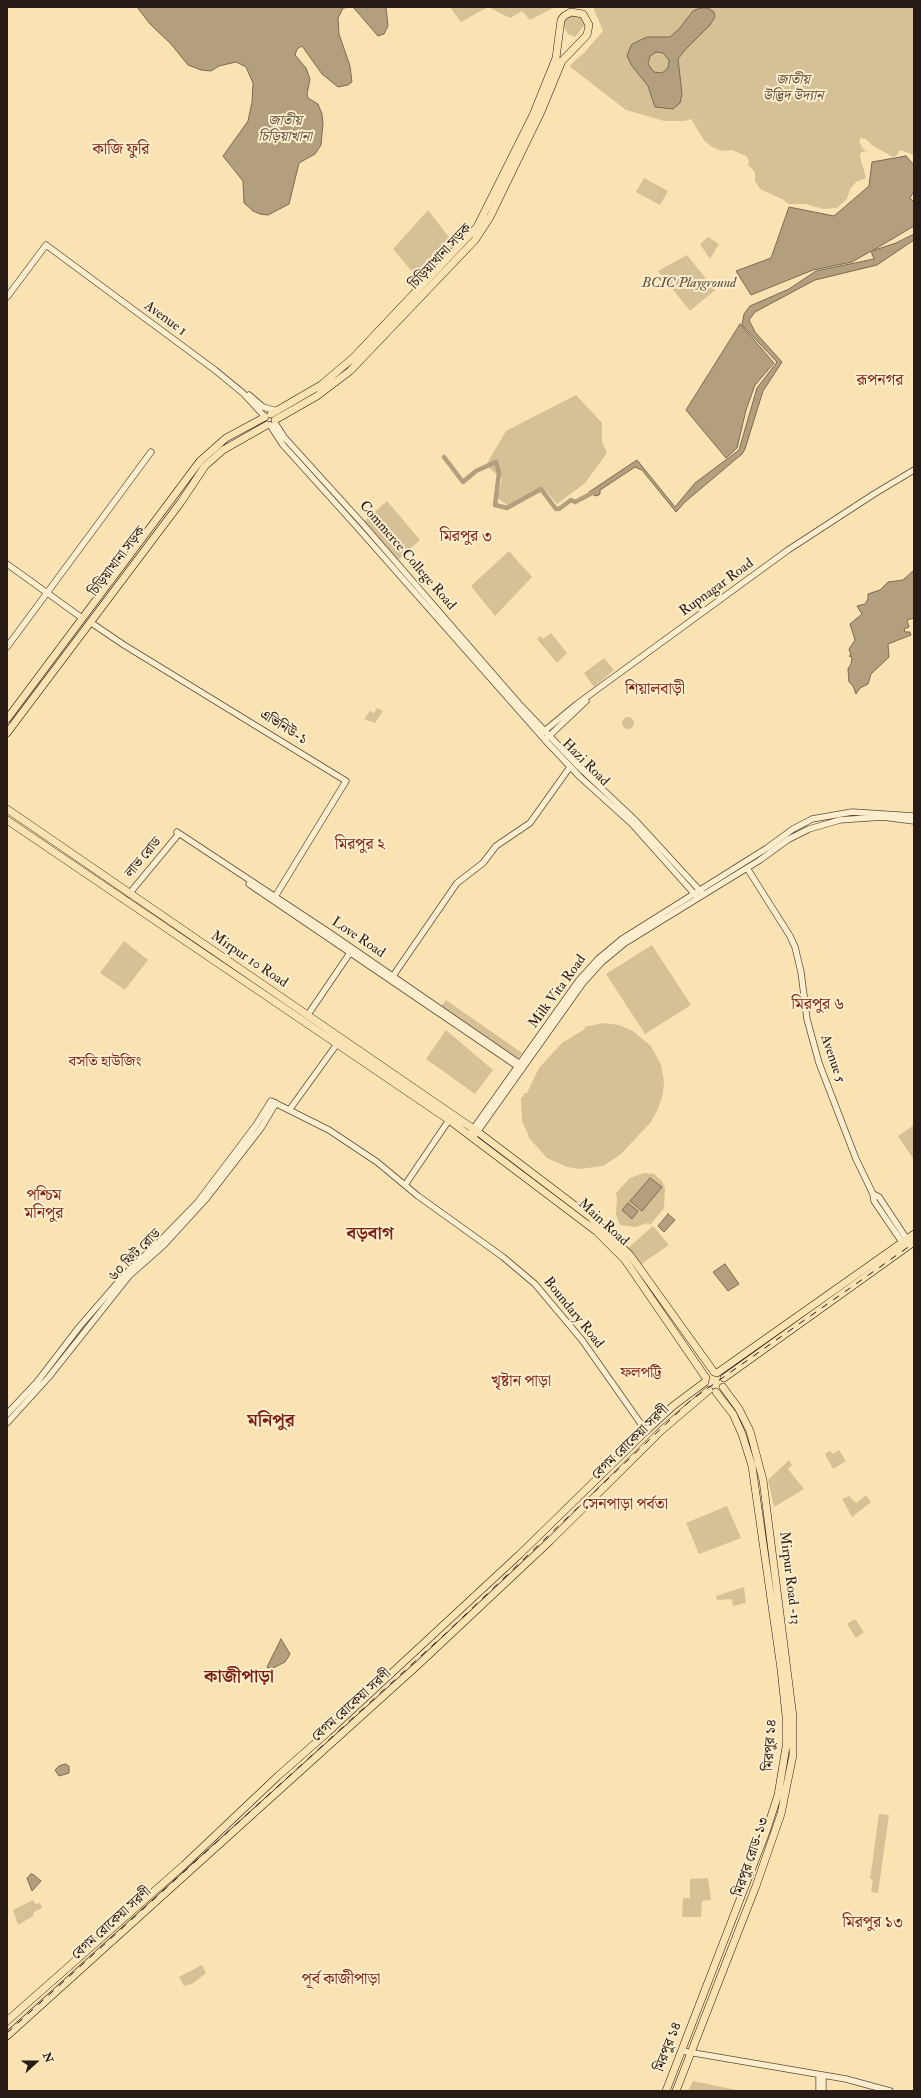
<!DOCTYPE html>
<meta charset="utf-8">
<style>
body{margin:0}
#map{position:relative;width:921px;height:2098px;overflow:hidden;background:#fae3b2;font-family:"IM FELL Double Pica",serif}
canvas{display:block}
.frame{position:absolute;inset:0;border:8px solid #281b16;pointer-events:none}
.north{position:absolute;left:16px;top:2042px;width:40px;height:40px;-webkit-text-stroke:3px #fcedcd;paint-order:stroke;rotate:69deg;font-size:11px;font-weight:700;line-height:16px;text-align:center;color:#281b16}
.north::after{content:'';display:block;margin:auto;width:14px;height:18px;background:#281b16;clip-path:polygon(50% 0,100% 100%,50% 72%,0 100%)}
</style>
<div id="map">
<canvas width="921" height="2098"></canvas>
<div class="frame"></div>
<div class="north">N</div>
</div>
<script>
const c = document.querySelector('canvas').getContext('2d');
c.lineJoin = 'round';
function fill(path, color) { c.fillStyle = color; c.fill(path, 'evenodd'); }
const shape = rows => new Path2D(rows.map(r => 'M' + r).join(''));
function stroke(path, color, width, dash) { c.strokeStyle = color; c.lineWidth = width; c.lineCap = dash ? 'butt' : 'round'; c.setLineDash(dash || []); c.stroke(path); }
function label(font, color, halo, rows, align = 'center') {
  c.font = font + ' "IM FELL Double Pica","Noto Serif Bengali",serif'; c.lineWidth = 4; c.setLineDash([]); c.textBaseline = 'middle'; c.strokeStyle = halo; c.fillStyle = color; for (const [text, x, y, turn = 0] of rows) {
    c.save(); c.translate(x, y); c.rotate((+turn || 0) * Math.PI / 180); c.textAlign = isNaN(turn) ? turn : align; if (halo) c.strokeText(text, 0, 0); c.fillText(text, 0, 0); c.restore();
  }
}
fill(shape([
 [450,7,555,7,530,20,522,11,510,18,488,7,461,22],
 [593,7,914,7,914,155,900,150,897,155,893,157,873,146,866,139,861,138,859,141,863,149,867,151,861,152,860,156,866,178,856,182,850,189,847,199,837,208,823,209,806,204,789,204,782,199,760,189,755,181,755,172,748,165,749,161,746,156,732,150,722,151,712,147,704,140,691,119,685,121,664,121,626,110,569,66,584,53,603,31],
 [575,15,582,17,586,23,575,37,568,34,562,24,568,17],
 [644,178,668,191,660,205,636,192],
 [428,210,455,245,420,281,393,249],
 [708,237,719,244,710,259,700,244],
 [687,255,715,290,690,311,658,271],
 [576,395,602,423,602,442,607,453,585,483,557,504,546,491,526,496,509,506,497,498,502,479,486,465,506,431],
 [387,501,420,540,396,562,362,523],
 [509,551,532,577,495,616,471,586],
 [551,633,567,653,557,663,537,639,540,636,543,639],
 [604,658,614,670,594,687,584,673],
 [377,708,383,711,375,723,364,719,370,711,374,713],
 '622 723a6 6 0 1 1 12 0a6 6 0 1 1-12 0Z',
 [124,941,148,960,125,990,100,973],
 [652,945,691,1005,645,1034,606,974],
 [446,1000,522,1053,518,1058,441,1006],
 [603,1023,619,1025,633,1031,651,1046,661,1065,664,1081,663,1094,658,1109,651,1122,620,1155,603,1166,580,1169,567,1167,547,1158,530,1139,522,1121,521,1097,523,1097,524,1093,527,1093,539,1068,562,1043,585,1029,584,1027],
 [446,1030,493,1070,475,1094,426,1059],
 [914,1125,914,1160,898,1136],
 [644,1173,654,1174,662,1181,665,1188,664,1208,650,1225,648,1223,635,1227,620,1225,616,1215,617,1196,615,1194,630,1178],
 [653,1226,669,1245,640,1265,627,1249],
 [839,1450,846,1461,833,1469,825,1454,830,1451,833,1454],
 [789,1460,792,1465,788,1469,804,1489,774,1507,768,1480],
 [866,1495,871,1502,852,1517,842,1499,849,1496,856,1503],
 [727,1506,741,1538,699,1554,686,1523],
 [744,1587,746,1603,733,1606,732,1599,717,1600,716,1596],
 [855,1619,864,1632,856,1638,847,1624],
 [879,1814,889,1815,878,1893,871,1892,873,1879,870,1879],
 [708,1878,711,1900,702,1901,701,1917,682,1917,683,1898,690,1898,690,1879],
 [33,1900,35,1904,40,1903,42,1908,34,1912,33,1916,18,1925,13,1910],
 [202,1965,206,1973,192,1984,184,1986,179,1977],
 [693,2081,741,2091,688,2091]
]), '#d6c197');
const water = shape([
 [137,7,386,7,388,26,384,34,378,36,353,7,343,8,338,18,339,34,350,66,352,82,348,85,338,87,322,74,302,46,297,49,295,55,306,68,310,79,307,94,308,98,318,104,322,114,323,123,321,145,315,154,299,163,289,204,268,215,260,214,253,211,244,203,243,181,223,156,248,121,252,102,253,83,246,67,236,62,219,66,211,71,201,70,188,65,171,44,150,24,137,7],
 [700,8,708,8,714,12,715,17,710,25,685,50,678,59,682,94,680,103,673,109,655,107,648,86,632,66,627,56,630,48,632,44,647,37,670,37,679,29,693,11,700,8],
 [656,52,663,53,669,60,668,68,662,73,654,72,648,64,650,56,656,52],
 [906,156,914,165,914,191,910,198,914,202,914,226,872,251,896,243,914,234,914,240,877,265,815,280,755,312,749,320,755,332,782,362,763,391,745,449,742,454,685,502,676,512,642,470,635,467,600,490,600,494,597,496,591,494,589,492,637,460,675,507,695,483,739,450,757,388,777,362,742,325,744,314,750,306,789,289,816,271,874,259,871,251,852,262,813,270,751,295,736,271,771,258,789,207,834,216,869,186,872,162,906,156],
 [740,324,774,363,755,385,746,410,737,448,726,458,686,410,740,324],
 [914,570,914,618,907,620,909,627,904,629,905,632,910,632,911,635,888,644,889,657,871,674,868,684,860,688,856,694,853,686,849,682,848,669,851,664,852,657,849,656,851,655,849,649,855,640,850,624,862,614,857,606,865,604,868,599,868,594,880,590,888,582,903,580,914,570],
 [650,1178,662,1187,642,1211,630,1201,650,1178],
 [628,1203,638,1211,632,1219,622,1210,628,1203],
 [668,1214,675,1220,664,1232,658,1226,668,1214],
 [725,1264,739,1284,728,1291,713,1272,725,1264],
 [281,1639,290,1654,285,1662,271,1669,267,1667,281,1639],
 [65,1764,69,1766,69,1773,59,1776,55,1770,59,1766,65,1764],
 [31,1874,34,1875,41,1881,32,1891,27,1878,31,1874]
]);
fill(water, '#b39f7d');
stroke(water, '#7b6a54', 1);
stroke(shape([
 [444,457,463,482,476,471,496,462,499,473,495,505,507,508,541,489,556,509,559,509,571,500,575,502,596,491]
]), '#b39f7d', 4.5);
const minor = shape([
 [7,297,46,245,215,370,243,393,265,417],
 [249,395,263,407,277,411],
 [275,423,284,437,362,523,521,706,579,767,636,821,703,894],
 [270,425,283,445,357,527,545,740,580,777,632,824,698,898],
 [7,564,82,618],
 [90,622,124,645,346,781,273,900],
 [7,647,151,452],
 [542,733,577,704,788,550,874,494,914,470],
 [547,738,586,701],
 [177,832,330,933,523,1066],
 [747,868,790,936,795,947,801,972,807,1019,819,1063,856,1159,873,1194,874,1201,904,1245],
 [249,884,520,1068],
 [129,894,177,836],
 [393,976,457,883,483,863,496,846,530,823,570,767],
 [307,1016,352,950],
 [290,1109,337,1044],
 [471,1132,579,980,598,959,622,939,767,848,793,829,812,819,852,812,914,816],
 [473,1138,583,983,602,962,625,943,760,860,789,839,809,829,840,820,853,819,883,817,914,821],
 [405,1185,449,1120],
 [873,1194,879,1197,908,1241],
 [7,1414,37,1382,80,1326,126,1273,160,1241,197,1203,256,1125,271,1101,329,1130,377,1162,418,1196,503,1257,535,1284,582,1340,646,1431],
 [7,1423,48,1378,129,1276,164,1245,206,1199,261,1128,276,1103],
 [682,2051,846,2079,890,2091],
 [819,2076,819,2091],
 [823,2076,823,2091]
]);
const major = shape([
 [271,414,321,385,353,358,477,227,533,115,556,58,561,20,564,16,571,12,583,14,589,25,587,35,562,61,541,112,490,217,475,240,350,371,317,396,275,420],
 [7,719,200,461,226,438,265,417],
 [7,733,181,502,205,466,223,450,267,425],
 [7,809,478,1132,590,1217,630,1255,714,1372],
 [7,820,449,1120,596,1231,625,1260,706,1378],
 [717,1373,914,1234],
 [724,1378,914,1242],
 [7,2021,184,1865,278,1776,328,1732,519,1555,646,1431,673,1406,705,1382],
 [7,2036,418,1665,550,1541,662,1430,709,1390],
 [666,2091,766,1832,778,1795,786,1747,786,1716,781,1669,752,1466,742,1434,733,1414,716,1392],
 [676,2091,756,1886,781,1814,793,1755,793,1717,763,1480,750,1431,739,1409,723,1387]
]);
stroke(minor, '#5c4d3d', 7);
stroke(major, '#281b16', 8);
stroke(minor, '#fcedcd', 5.5);
stroke(major, '#fae3b2', 7);
stroke(shape([
 [7,2033,444,1635,691,1400,914,1243]
]), '#281b16', 1, [7, 7]);
label('italic 14px', '#5c4d3d', '#fcedcd', [
 ["জাতীয়",793,81],
 ["উদ্ভিদ উদ্যান",793,97],
 ["জাতীয়",285,122],
 ["চিড়িয়াখানা",285,138],
 ["BCIC Playground",689,284]
]);
label('14px', '#281b16', '#fcedcd', [
 ["চিড়িয়াখানা সড়ক",441,257,-47],
 ["Avenue 1",165,319,36],
 ["Commerce College Road",407,556,49],
 ["চিড়িয়াখানা সড়ক",118,562,-53],
 ["Rupnagar Road",717,588,-36],
 ["এভিনিউ-১",283,728,32],
 ["Hazi Road",585,763,45],
 ["লাভ রোড",144,858,-50],
 ["Love Road",358,938,34],
 ["Mirpur 10 Road",249,960,34],
 ["Milk Vita Road",558,992,-54],
 ["Avenue 5",832,1059,71],
 ["Main Road",603,1223,42],
 ["৬০ ফিট রোড",135,1256,-45],
 ["Boundary Road",573,1313,51],
 ["বেগম রোকেয়া সরণী",631,1443,-44],
 ["Mirpur Road -13",789,1578,83],
 ["বেগম রোকেয়া সরণী",352,1706,-42],
 ["মিরপুর ১৪",771,1745,-86],
 ["মিরপুর রোড-১৩",752,1857,-71],
 ["বেগম রোকেয়া সরণী",112,1924,-42],
 ["মিরপুর ১৪",669,2047,-69]
]);
label('15px', '#7a1f14', '#fcedcd', [
 ["বসতি হাউজিং",105,1063],
 ["ফলপট্টি",641,1374]
]);
label('16px', '#7a1f14', '#fcedcd', [
 ["কাজি ফুরি",121,151],
 ["রূপনগর",880,382],
 ["মিরপুর ৩",466,538],
 ["শিয়ালবাড়ী",655,691],
 ["মিরপুর ২",360,846],
 ["মিরপুর ৬",818,1006],
 ["পশ্চিম",44,1197],
 ["মনিপুর",44,1215],
 ["খৃষ্টান পাড়া",521,1383],
 ["সেনপাড়া পর্বতা",625,1506],
 ["মিরপুর ১৩",873,1924],
 ["পূর্ব কাজীপাড়া",341,1981]
]);
label('bold 18px', '#7a1f14', '#fcedcd', [
 ["বড়বাগ",370,1235],
 ["মনিপুর",271,1422],
 ["কাজীপাড়া",239,1678]
]);
</script>
